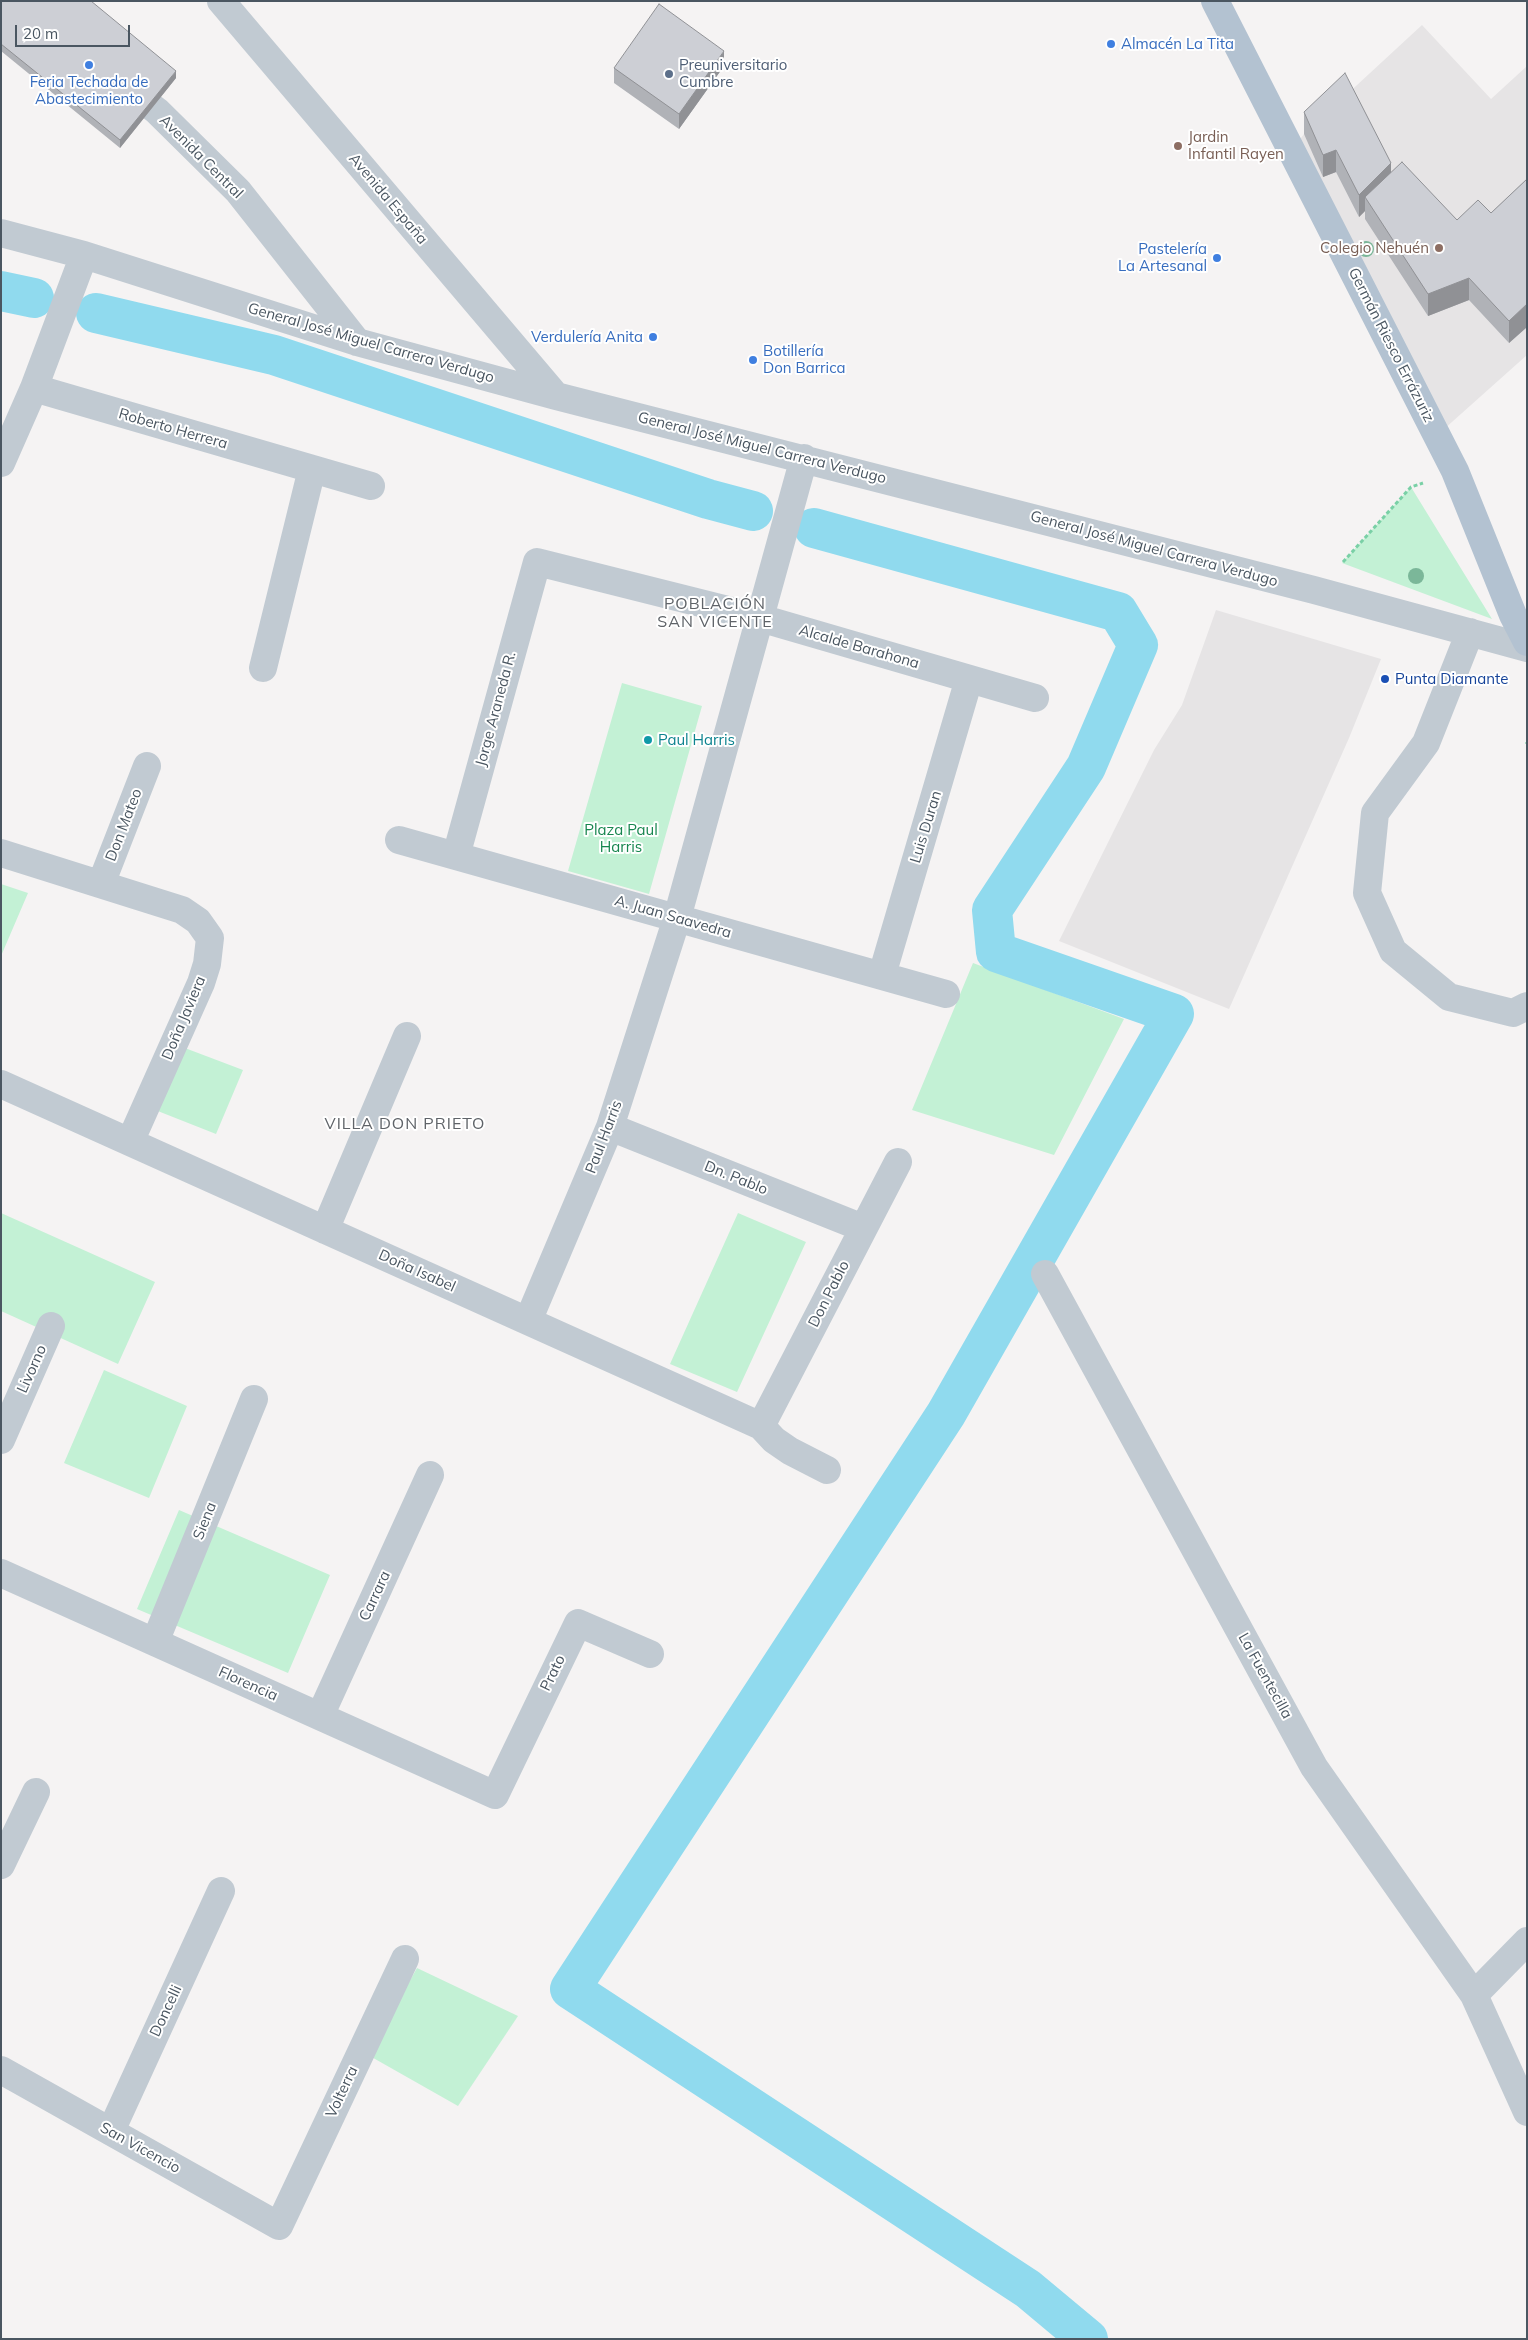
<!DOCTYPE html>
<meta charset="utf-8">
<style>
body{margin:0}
#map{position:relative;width:1528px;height:2340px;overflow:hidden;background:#f5f3f3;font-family:Mulish,sans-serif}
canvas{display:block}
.frame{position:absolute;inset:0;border:2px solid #4a5661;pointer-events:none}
.scale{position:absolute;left:15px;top:25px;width:115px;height:22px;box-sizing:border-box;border:2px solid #4a5661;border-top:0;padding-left:6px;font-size:15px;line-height:18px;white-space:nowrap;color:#4a5661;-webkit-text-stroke:4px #fff;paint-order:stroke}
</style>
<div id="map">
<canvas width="1528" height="2340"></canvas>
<div class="frame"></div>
<div class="scale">20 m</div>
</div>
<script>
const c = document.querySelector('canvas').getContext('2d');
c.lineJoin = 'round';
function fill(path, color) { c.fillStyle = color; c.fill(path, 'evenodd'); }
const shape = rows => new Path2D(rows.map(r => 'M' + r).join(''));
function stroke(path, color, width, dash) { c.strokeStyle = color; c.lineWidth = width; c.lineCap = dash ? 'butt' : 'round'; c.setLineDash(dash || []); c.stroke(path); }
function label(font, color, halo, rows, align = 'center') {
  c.font = font + ' Mulish,sans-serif'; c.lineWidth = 4; c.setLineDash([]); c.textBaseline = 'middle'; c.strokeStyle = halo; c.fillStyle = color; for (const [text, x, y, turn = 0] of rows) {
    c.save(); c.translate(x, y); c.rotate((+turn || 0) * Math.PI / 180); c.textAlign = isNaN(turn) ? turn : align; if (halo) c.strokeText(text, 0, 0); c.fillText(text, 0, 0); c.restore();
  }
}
fill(shape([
 [1422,25,1491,99,1527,66,1527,355,1443,430,1298,142,1304,134],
 [1216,610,1381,659,1349,738,1229,1009,1059,941,1154,750,1182,705]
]), '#e6e4e5');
fill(shape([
 [1411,487,1492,619,1342,563],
 [622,683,702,706,649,894,568,871],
 [1,884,28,893,1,956],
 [973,963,1124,1019,1054,1155,912,1110],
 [169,1042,243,1070,216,1134,140,1104],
 [1,1213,155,1282,118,1364,1,1311],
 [738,1213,806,1242,737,1392,670,1364],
 [104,1370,187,1406,149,1498,64,1463],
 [179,1510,330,1575,288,1673,137,1609],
 [417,1968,518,2016,458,2106,368,2055]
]), '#c3f1d5');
stroke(shape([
 [1,291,34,298],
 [96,313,274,355,708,499,753,511],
 [814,528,1118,612,1138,645,1086,767,992,910,996,952,1174,1014,946,1414,570,1989,1028,2289,1088,2339]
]), '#90daee', 40);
stroke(shape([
 [1343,562,1411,487,1423,483],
 [1526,742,1527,743]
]), '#7ad0a6', 3, [4, 2.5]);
stroke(shape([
 [221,1,556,396],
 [123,85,157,111,238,191,357,342],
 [1,233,84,255,357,342,556,396,1314,590,1527,648],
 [34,388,371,486],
 [1,463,34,388,84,255],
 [1470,632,1426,743,1375,813,1367,893,1393,951,1449,997,1513,1013,1527,1006],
 [263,668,312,469],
 [399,840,946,994],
 [1,853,182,910,198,921,210,938,207,964,201,983,130,1142],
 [456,856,537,562,760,618,1035,698],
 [101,884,147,766],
 [882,975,969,679],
 [1,1084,761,1426,774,1440,790,1451,827,1470],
 [610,1127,863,1228],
 [325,1230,407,1036],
 [1045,1274,1314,1767,1474,1995,1527,1941],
 [528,1321,610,1127,677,918,804,458],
 [761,1426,898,1162],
 [1,1440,51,1326],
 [1,1573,495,1795,578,1623,650,1654],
 [155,1642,254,1399],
 [320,1716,430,1475],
 [1,1865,36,1792],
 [1474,1995,1527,2112],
 [1,2070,279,2226,405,1959],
 [111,2131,221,1891]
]), '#c1cad2', 28);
stroke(shape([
 [1215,1,1455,471,1513,615,1527,642]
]), '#b3c2d1', 28);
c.fillStyle = '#7bb799';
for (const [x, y] of [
 [1366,249],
 [1416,576]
]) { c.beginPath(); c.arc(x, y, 8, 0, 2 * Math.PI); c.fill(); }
fill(shape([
 [1,1,176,78,120,148,1,51],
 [724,66,679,129,614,83,614,68],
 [1304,112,1457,220,1491,213,1527,179,1527,327,1509,343,1469,300,1428,316,1365,219,1365,211,1359,217,1336,172,1323,177,1304,134]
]), '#b0b2b7');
fill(shape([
 [724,51,724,66,679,129,679,114],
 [176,71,176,78,120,148,120,140],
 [1336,150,1336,172,1323,177,1323,155],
 [1391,163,1391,185,1365,197,1365,211,1359,217,1359,195],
 [1469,278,1469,300,1428,316,1428,294],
 [1527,304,1527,327,1509,343,1509,321]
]), '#909195');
const building = shape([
 [1,1,91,1,176,71,120,140,1,44,1,1],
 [659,4,724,51,679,114,614,68,659,4],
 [1345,73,1391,163,1359,195,1336,150,1323,155,1304,112,1345,73],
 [1402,162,1457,220,1478,200,1491,213,1527,179,1527,304,1509,321,1469,278,1428,294,1365,197,1402,162]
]);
fill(building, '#cdcfd5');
stroke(building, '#909195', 1);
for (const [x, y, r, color] of [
 [1111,44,5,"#3f7fe0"],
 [89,65,5,"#3f7fe0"],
 [669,74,5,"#5c6f8a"],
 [1178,146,5,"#8d6e63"],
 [1439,248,5,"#8d6e63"],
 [1217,258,5,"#3f7fe0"],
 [653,337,5,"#3f7fe0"],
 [753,360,5,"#3f7fe0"],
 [1385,679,5,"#1a4fb4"],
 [648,740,5,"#0f9aa8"]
]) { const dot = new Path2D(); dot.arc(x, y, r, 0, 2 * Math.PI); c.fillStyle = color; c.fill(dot); stroke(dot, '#fff', 2); }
label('15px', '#366cbe', '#fff', [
 ["Almacén La Tita",1121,44],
 ["Feria Techada de",89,82,"center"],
 ["Abastecimiento",89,99,"center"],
 ["Pastelería",1207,249,"right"],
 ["La Artesanal",1207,266,"right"],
 ["Verdulería Anita",643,337,"right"],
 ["Botillería",763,351],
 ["Don Barrica",763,368]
], 'left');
label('15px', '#4e5e75', '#fff', [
 ["Preuniversitario",679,65],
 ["Cumbre",679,82]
], 'left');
label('15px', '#785e54', '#fff', [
 ["Jardin",1188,137],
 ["Infantil Rayen",1188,154],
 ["Colegio Nehuén",1429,248,"right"]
], 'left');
label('15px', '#4a5661', '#fff', [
 ["Avenida Central",201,157,45],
 ["Avenida España",388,199,50],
 ["General José Miguel Carrera Verdugo",371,343,16],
 ["Germán Riesco Errázuriz",1391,345,63],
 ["Roberto Herrera",173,429,16],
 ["General José Miguel Carrera Verdugo",762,448,14],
 ["General José Miguel Carrera Verdugo",1154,549,15],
 ["Alcalde Barahona",859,647,16],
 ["Jorge Araneda R.",496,709,-75],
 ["Don Mateo",124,825,-69],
 ["Luis Duran",926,827,-73],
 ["A. Juan Saavedra",673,917,16],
 ["Doña Javiera",184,1018,-67],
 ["Paul Harris",604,1137,-69],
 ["Dn. Pablo",736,1178,22],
 ["Doña Isabel",417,1271,24],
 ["Don Pablo",829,1294,-63],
 ["Livorno",32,1369,-66],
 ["Siena",205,1521,-68],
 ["Carrara",375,1596,-65],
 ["Prato",553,1673,-64],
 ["La Fuentecilla",1265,1676,61],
 ["Florencia",248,1684,24],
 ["Doncelli",166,2011,-65],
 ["Volterra",342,2092,-65],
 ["San Vicencio",140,2148,29]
]);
label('15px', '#164399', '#fff', [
 ["Punta Diamante",1395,679]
], 'left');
label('15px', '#0d838f', '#fff', [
 ["Paul Harris",658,740]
], 'left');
label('15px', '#17864f', '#fff', [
 ["Plaza Paul",621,830],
 ["Harris",621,847]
]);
c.letterSpacing = '1px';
label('16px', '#5f6368', '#fff', [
 ["POBLACIÓN",715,604],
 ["SAN VICENTE",715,622],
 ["VILLA DON PRIETO",405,1124]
]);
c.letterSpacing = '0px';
</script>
